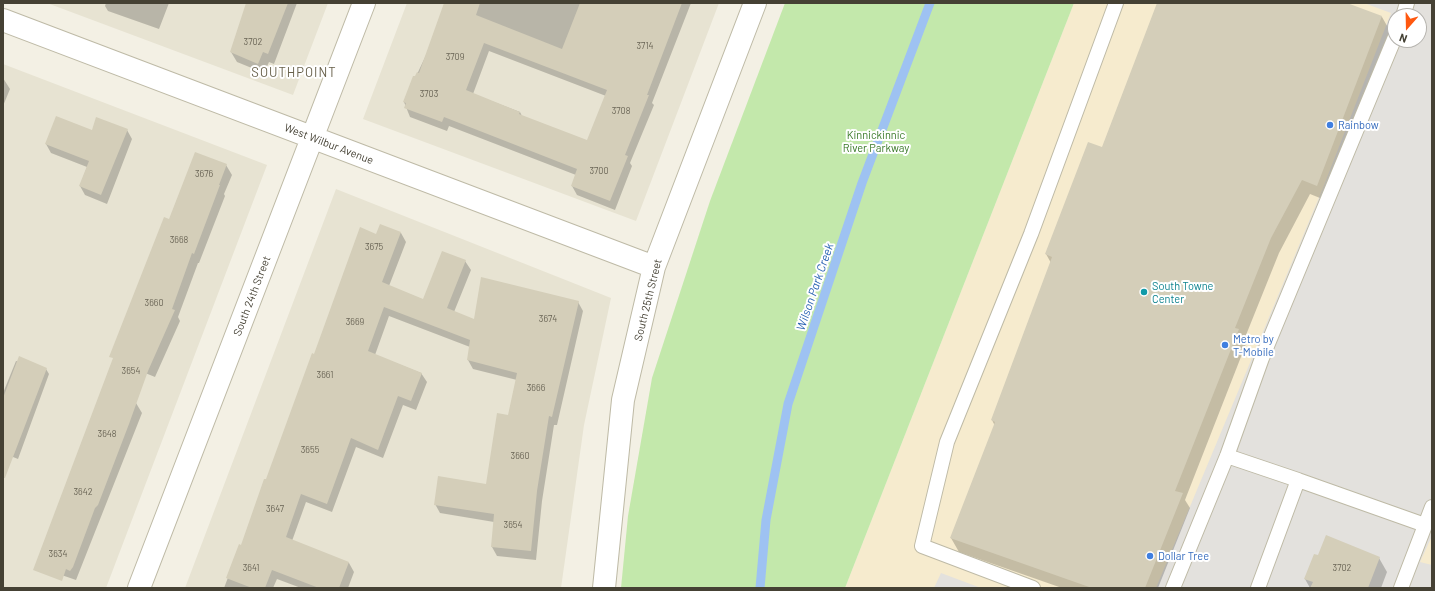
<!DOCTYPE html>
<style>
body{margin:0}
#map{position:relative;width:1435px;height:591px;overflow:hidden;background:#f3f0e4;font-family:Barlow,sans-serif}
canvas{display:block}
.frame{position:absolute;inset:0;border:4px solid #454134;pointer-events:none}
.north{position:absolute;left:1387px;top:8px;width:40px;height:40px;box-sizing:border-box;background:#fff;border:1px solid #b5b3ae;border-radius:50%;rotate:200deg;font-size:11px;font-weight:700;line-height:16px;text-align:center;color:#454134}
.north::after{content:'';display:block;margin:auto;width:14px;height:18px;background:#ff580f;clip-path:polygon(50% 0,100% 100%,50% 72%,0 100%)}
</style>
<div id="map">
<canvas width="1435" height="591"></canvas>
<div class="frame"></div>
<div class="north">N</div>
</div>
<script>
const c = document.querySelector('canvas').getContext('2d');
c.lineJoin = 'round';
function fill(path, color) { c.fillStyle = color; c.fill(path, 'evenodd'); }
const shape = rows => new Path2D(rows.map(r => 'M' + r).join(''));
function stroke(path, color, width, dash) { c.strokeStyle = color; c.lineWidth = width; c.lineCap = dash ? 'butt' : 'round'; c.setLineDash(dash || []); c.stroke(path); }
function label(font, color, halo, rows, align = 'center') {
  c.font = font + ' Barlow,sans-serif'; c.lineWidth = 4; c.setLineDash([]); c.textBaseline = 'middle'; c.strokeStyle = halo; c.fillStyle = color; for (const [text, x, y, turn = 0] of rows) {
    c.save(); c.translate(x, y); c.rotate((+turn || 0) * Math.PI / 180); c.textAlign = isNaN(turn) ? turn : align; if (halo) c.strokeText(text, 0, 0); c.fillText(text, 0, 0); c.restore();
  }
}
fill(shape([
 [47,3,328,3,293,95],
 [407,3,719,3,636,221,363,119],
 [3,64,267,165,106,588,3,588],
 [336,189,611,298,584,425,561,588,185,588]
]), '#e7e3d2');
fill(shape([
 [1074,3,1432,3,1432,588,845,588],
 [1395,16,1419,16,1419,40,1395,40]
]), '#f6ebce');
fill(shape([
 [785,3,1074,3,845,588,621,588,628,516,652,378,710,201]
]), '#c3e8ab');
fill(shape([
 [1364,3,1432,3,1432,536,1420,562,1432,565,1432,588,1156,588,1323,188,1391,13],
 [1395,16,1419,16,1419,40,1395,40],
 [941,573,981,588,934,588]
]), '#e3e1dd');
fill(shape([
 [106,3,169,3,159,29,108,11,105,6],
 [247,3,297,3,274,64,269,62,264,73,237,62,231,52],
 [446,3,691,3,652,103,654,105,630,163,632,166,615,210,577,195,572,186,576,175,449,126,447,131,410,117,404,102,427,53],
 [489,51,606,96,588,142,522,116,520,112,473,94],
 [1158,3,1344,3,1382,17,1390,31,1325,200,1310,194,1279,253,1244,340,1246,344,1185,500,1190,508,1158,588,1062,588,959,552,951,538,995,426,992,420,1051,263,1046,254,1102,149],
 [3,78,10,89,3,106],
 [127,130,132,139,107,204,85,195,80,186,87,167,51,153,46,144],
 [226,165,232,175,224,194,225,196,199,263,198,263,178,317,180,321,155,377,118,362,170,220],
 [401,233,406,242,389,286,424,300,465,261,471,270,454,312,475,320,578,302,583,311,557,425,554,425,542,501,536,560,497,556,492,547,494,522,440,513,435,504,487,485,509,416,517,380,473,369,468,360,470,347,389,316,375,355,421,373,427,382,416,410,403,405,383,458,356,447,332,512,306,502,292,541,349,563,354,572,348,588,301,588,277,579,273,588,224,588,240,546,242,546,315,355,376,235],
 [16,361,46,369,49,374,18,459,3,453,3,393],
 [136,403,142,413,76,580,44,569],
 [1379,558,1387,572,1381,588,1310,588,1305,579]
]), '#0003');
stroke(shape([
 [760,588,766,520,788,404,862,183,930,3]
]), '#9ec2f2', 9);
fill(shape([
 [246,3,288,3,268,54,263,52,258,64,230,52],
 [444,3,480,3,476,15,562,49,580,3,682,3,647,95,649,95,625,155,628,156,610,201,571,186,577,169,444,117,442,122,404,108,406,103,403,102,413,76,415,76,417,72,419,73],
 [484,43,607,90,587,140,519,114,520,112,466,90],
 [1157,3,1347,3,1382,16,1317,186,1302,180,1271,238,1235,328,1239,329,1175,491,1183,493,1145,588,1092,588,950,538,995,422,991,420,1052,257,1045,254,1088,142,1102,147],
 [56,116,92,130,96,117,128,129,101,195,79,186,89,161,45,144],
 [195,152,227,164,219,185,220,185,194,254,192,253,172,309,175,310,148,371,129,424,98,505,95,508,73,567,70,571,66,569,62,581,33,570,113,358,109,357,164,217,169,219],
 [380,224,401,232,382,282,423,299,442,251,466,260,447,308,474,319,481,277,579,301,552,417,549,416,537,491,531,551,491,547,494,514,434,505,438,476,486,484,497,413,508,415,517,373,467,360,470,340,384,307,368,351,422,373,411,401,398,396,378,450,351,438,327,504,301,494,286,537,349,562,339,588,319,588,272,570,265,588,252,588,226,578,239,544,241,545,264,479,266,479,312,353,314,354,360,227,376,234],
 [19,356,47,368,5,478,3,478,3,398],
 [1326,535,1380,557,1368,588,1310,588,1313,582,1304,579,1314,554,1318,555]
]), '#d4ceb9');
const service = shape([
 [1403,16,1407,3],
 [1227,456,1298,480],
 [1033,588,922,546,947,442,1031,234,1116,3],
 [1173,588,1227,456,1262,358,1395,37],
 [1258,588,1298,480,1425,525],
 [1401,588,1432,507]
]);
const minor = shape([
 [3,20,654,267],
 [139,588,364,3],
 [604,588,623,400,654,267,755,3]
]);
stroke(service, '#bebaa6', 16);
stroke(minor, '#bebaa6', 24);
stroke(service, '#fff', 14);
stroke(minor, '#fff', 22);
for (const [x, y, r, color] of [
 [1330,125,4,"#3f7fe0"],
 [1144,292,4,"#0f9aa8"],
 [1225,345,4,"#3f7fe0"],
 [1150,556,4,"#3f7fe0"]
]) { const dot = new Path2D(); dot.arc(x, y, r, 0, 2 * Math.PI); c.fillStyle = color; c.fill(dot); stroke(dot, '#fff', 1.5); }
label('9px', '#696455', null, [
 ["3702",253,42],
 ["3714",645,46],
 ["3709",455,57],
 ["3703",429,94],
 ["3708",621,111],
 ["3700",599,171],
 ["3676",204,174],
 ["3668",179,240],
 ["3675",374,247],
 ["3660",154,303],
 ["3674",548,319],
 ["3669",355,322],
 ["3654",131,371],
 ["3661",325,375],
 ["3666",536,388],
 ["3648",107,434],
 ["3655",310,450],
 ["3660",520,456],
 ["3642",83,492],
 ["3647",275,509],
 ["3654",513,525],
 ["3634",58,554],
 ["3641",251,568],
 ["3702",1342,568]
]);
label('11px', '#366cbe', '#fff', [
 ["Rainbow",1338,125],
 ["Metro by",1233,339],
 ["T-Mobile",1233,352],
 ["Dollar Tree",1158,556]
], 'left');
label('11px', '#387826', '#fff', [
 ["Kinnickinnic",876,135],
 ["River Parkway",876,148]
]);
label('11px', '#454134', '#fff', [
 ["West Wilbur Avenue",329,144,21],
 ["South 24th Street",252,296,-69],
 ["South 25th Street",648,300,-76]
]);
label('11px', '#0d838f', '#fff', [
 ["South Towne",1152,286],
 ["Center",1152,299]
], 'left');
label('italic 12px', '#2b64b3', '#fff', [
 ["Wilson Park Creek",815,287,-71]
]);
c.letterSpacing = '1px';
label('13px', '#68614b', '#fff', [
 ["SOUTHPOINT",294,73]
]);
c.letterSpacing = '0px';
</script>
